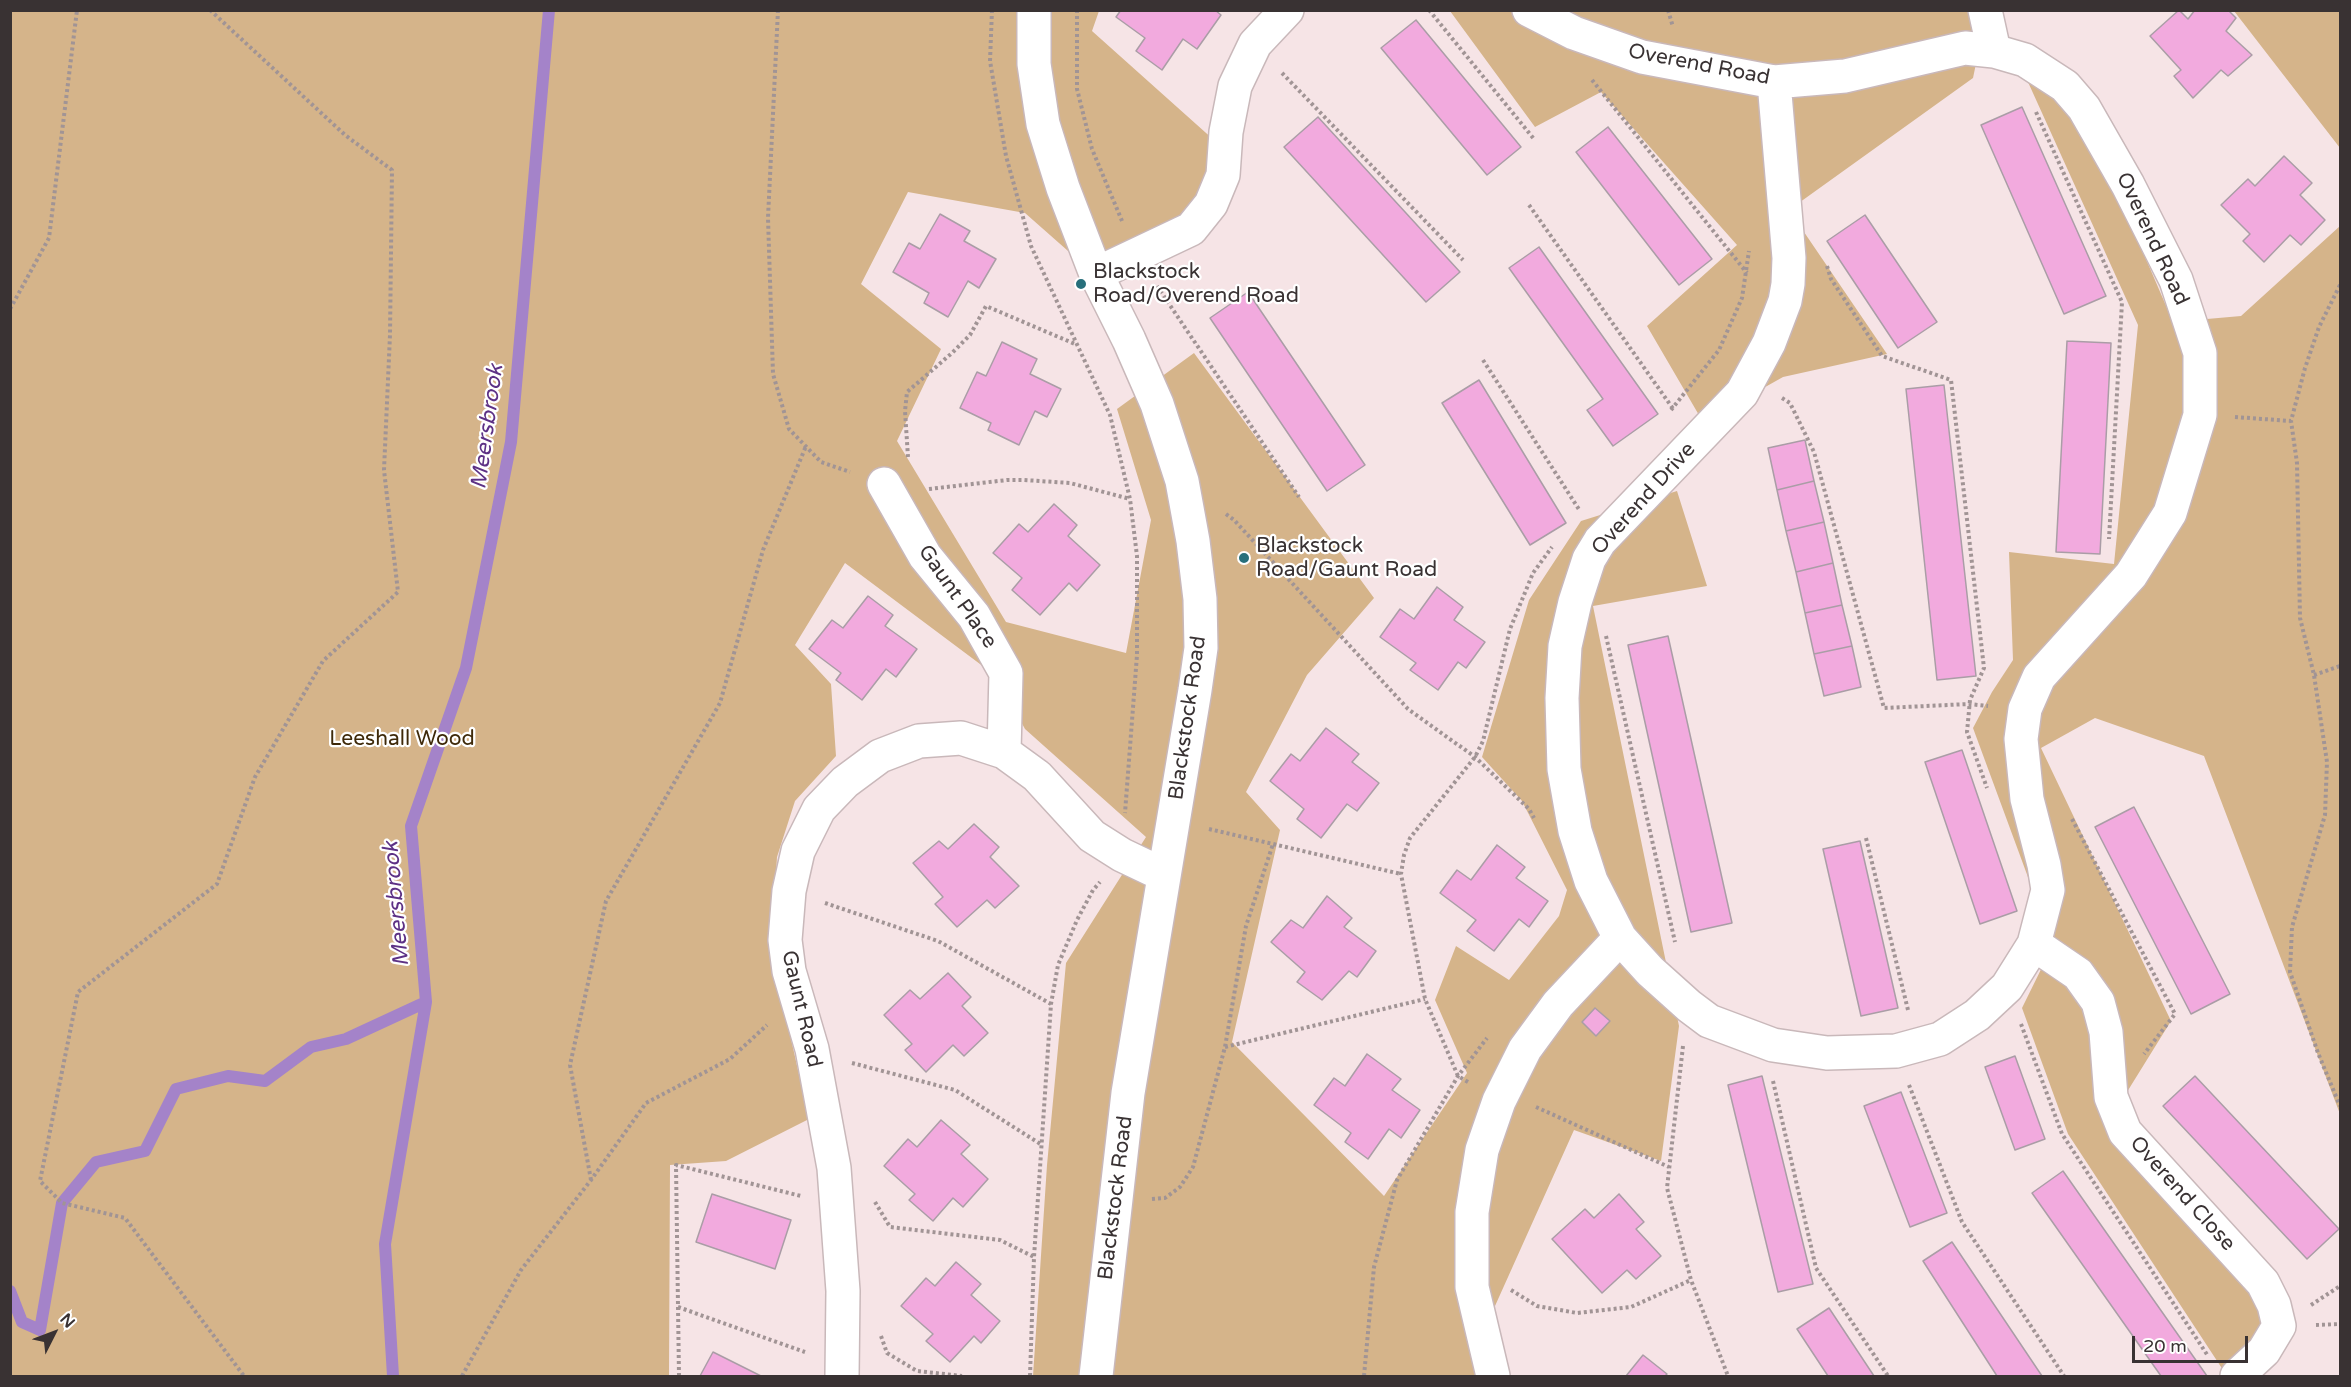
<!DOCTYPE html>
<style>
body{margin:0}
#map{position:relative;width:2351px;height:1387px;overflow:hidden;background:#f6e4e6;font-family:"Varela Round",sans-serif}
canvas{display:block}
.frame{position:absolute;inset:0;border:12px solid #393233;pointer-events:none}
.north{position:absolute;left:24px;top:1303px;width:60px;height:60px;-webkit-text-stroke:4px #fff;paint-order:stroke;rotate:48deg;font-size:16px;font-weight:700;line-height:24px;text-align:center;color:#393233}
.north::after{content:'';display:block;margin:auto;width:21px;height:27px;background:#393233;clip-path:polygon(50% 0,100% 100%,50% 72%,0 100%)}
.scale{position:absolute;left:2132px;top:1336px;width:116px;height:27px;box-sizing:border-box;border:3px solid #393233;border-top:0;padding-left:8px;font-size:18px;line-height:21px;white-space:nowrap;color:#393233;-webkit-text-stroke:4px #fff;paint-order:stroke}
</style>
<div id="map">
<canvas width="2351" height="1387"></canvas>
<div class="frame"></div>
<div class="north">N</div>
<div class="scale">20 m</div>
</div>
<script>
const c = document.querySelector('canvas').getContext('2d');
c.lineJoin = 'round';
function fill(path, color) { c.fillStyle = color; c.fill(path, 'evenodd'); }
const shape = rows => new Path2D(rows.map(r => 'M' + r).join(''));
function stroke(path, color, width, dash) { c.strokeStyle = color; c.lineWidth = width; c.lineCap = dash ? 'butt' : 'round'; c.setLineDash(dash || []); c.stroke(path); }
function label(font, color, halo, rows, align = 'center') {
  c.font = font + ' "Varela Round",sans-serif'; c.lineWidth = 4.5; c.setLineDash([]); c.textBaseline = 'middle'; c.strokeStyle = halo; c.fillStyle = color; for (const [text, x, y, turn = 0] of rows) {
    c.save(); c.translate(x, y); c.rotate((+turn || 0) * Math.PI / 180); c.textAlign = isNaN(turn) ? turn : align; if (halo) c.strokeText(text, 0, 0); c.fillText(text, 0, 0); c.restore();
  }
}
fill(shape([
 [10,11,1099,11,1092,31,1215,141,1204,199,1172,232,1093,273,1025,213,908,192,861,284,941,349,897,441,1006,622,1126,653,1151,520,1117,409,1194,353,1374,598,1307,675,1246,792,1280,830,1232,1042,1384,1196,1467,1073,1435,1000,1456,946,1509,980,1559,916,1567,890,1522,801,1482,757,1529,600,1581,521,1677,491,1707,586,1593,606,1679,1026,1661,1161,1574,1130,1473,1355,1480,1376,1033,1376,1047,1165,1066,963,1146,837,1025,729,996,676,845,563,795,645,831,684,836,756,795,801,777,857,771,950,809,1119,726,1161,670,1165,669,1376,11,1376],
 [1450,11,1976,11,1983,30,1973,78,1789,210,1887,354,1783,377,1703,422,1647,326,1737,245,1601,92,1535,127],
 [2234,11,2340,11,2340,148],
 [2023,71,2077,115,2106,166,2173,322,2241,316,2340,226,2340,1114,2204,756,2095,718,2041,748,2171,1021,2122,1100,2283,1308,2225,1373,2068,1134,2022,1008,2053,945,1973,728,1992,692,2013,660,2009,552,2114,564,2138,325]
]), '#d5b48a');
stroke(shape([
 [10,1291,22,1322,40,1330,62,1203,96,1162,145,1151,176,1089,228,1076,265,1081,311,1047,346,1039,426,1002,411,826,466,668,511,442,549,10],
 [393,1376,385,1244,426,1002]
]), '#a483c9', 12);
const building = shape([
 [1121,10,1215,10,1221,15,1197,49,1183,39,1162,70,1136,51,1145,38,1116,17,1121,10],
 [2179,10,2188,19,2195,10,2228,10,2236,18,2226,31,2252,55,2228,76,2221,70,2193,98,2174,76,2181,70,2150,36,2179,10],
 [1416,20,1521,147,1487,175,1381,48,1416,20],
 [2022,107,2106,296,2064,314,1981,125,2022,107],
 [1318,117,1460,272,1426,302,1284,147,1318,117],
 [1608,127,1712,259,1679,285,1576,152,1608,127],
 [2284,156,2312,183,2300,195,2325,220,2301,245,2290,235,2264,262,2243,241,2250,234,2221,205,2248,179,2255,186,2284,156],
 [940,214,970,231,964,241,996,259,979,288,968,281,948,317,924,303,929,293,893,272,909,243,920,249,940,214],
 [1865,215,1937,322,1898,348,1827,241,1865,215],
 [1539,247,1658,414,1613,446,1587,410,1603,399,1509,268,1539,247],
 [1248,292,1365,465,1327,491,1210,318,1248,292],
 [2067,341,2111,343,2100,554,2056,552,2067,341],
 [1002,342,1037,359,1030,374,1061,389,1047,417,1035,411,1019,445,988,430,991,423,960,408,977,372,986,376,1002,342],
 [1479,380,1566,523,1530,545,1442,403,1479,380],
 [1944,385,1976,676,1937,680,1906,389,1944,385],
 [1805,440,1814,481,1777,490,1768,448,1805,440],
 [1814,481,1824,522,1786,531,1777,490,1814,481],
 [1054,504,1077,525,1068,536,1100,565,1077,591,1069,583,1040,615,1012,590,1022,578,993,553,1019,524,1028,532,1054,504],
 [1824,522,1833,563,1796,572,1786,531,1824,522],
 [1833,563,1842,605,1805,613,1796,572,1833,563],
 [1437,587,1463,607,1454,620,1485,642,1466,668,1458,662,1438,690,1410,670,1416,663,1380,637,1400,609,1414,619,1437,587],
 [868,596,893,615,885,626,917,649,896,677,886,669,862,700,836,680,841,673,809,649,832,620,843,628,868,596],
 [1842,605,1852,646,1814,654,1805,613,1842,605],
 [1668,636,1732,923,1691,932,1628,645,1668,636],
 [1852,646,1861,687,1824,696,1814,654,1852,646],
 [1326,728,1359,754,1352,762,1379,783,1357,811,1347,804,1321,838,1297,819,1304,809,1270,781,1291,754,1300,761,1326,728],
 [1962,750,2017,911,1980,924,1925,762,1962,750],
 [2134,807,2230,994,2191,1014,2095,827,2134,807],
 [974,824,999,847,990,857,1019,886,995,908,987,900,957,927,935,904,943,897,913,863,939,841,948,849,974,824],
 [1860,841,1898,1008,1861,1016,1823,849,1860,841],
 [1497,845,1525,867,1516,878,1548,901,1529,927,1519,919,1494,951,1467,931,1476,920,1440,893,1457,870,1471,880,1497,845],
 [1327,896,1352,918,1344,927,1376,951,1357,977,1349,971,1322,1000,1297,982,1305,972,1271,942,1291,920,1303,928,1327,896],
 [948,973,971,997,962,1006,988,1033,964,1056,953,1045,926,1072,905,1050,912,1044,884,1015,910,990,920,999,948,973],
 [1595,1008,1610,1021,1596,1036,1582,1022,1595,1008],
 [1367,1054,1401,1079,1392,1090,1420,1110,1401,1138,1389,1129,1368,1159,1345,1142,1351,1133,1314,1105,1334,1078,1345,1086,1367,1054],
 [2015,1056,2045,1139,2015,1150,1985,1067,2015,1056],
 [1762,1076,1813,1284,1778,1292,1728,1085,1762,1076],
 [2195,1076,2339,1229,2307,1259,2163,1106,2195,1076],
 [1901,1092,1947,1213,1910,1227,1864,1106,1901,1092],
 [941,1120,970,1145,961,1154,988,1179,963,1207,953,1198,933,1221,909,1200,915,1194,884,1166,908,1139,917,1147,941,1120],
 [2063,1171,2207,1376,2161,1376,2032,1193,2063,1171],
 [712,1194,791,1220,775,1269,696,1242,712,1194],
 [1619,1194,1644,1222,1636,1229,1661,1256,1636,1279,1627,1270,1602,1293,1552,1239,1585,1209,1594,1218,1619,1194],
 [1952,1242,2042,1376,1997,1376,1923,1261,1952,1242],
 [956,1262,981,1284,971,1295,1000,1321,981,1343,974,1336,950,1362,926,1341,933,1334,901,1306,926,1278,935,1286,956,1262],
 [1829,1308,1874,1376,1828,1376,1797,1329,1829,1308],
 [713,1352,761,1376,700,1376,713,1352],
 [1643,1355,1667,1374,1665,1376,1626,1376,1643,1355]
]);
fill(building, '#f2aade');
stroke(building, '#aa9da6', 1.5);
const minor = shape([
 [1034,10,1034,64,1043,124,1063,188,1096,274,1129,340,1157,404,1182,481,1193,541,1200,599,1201,648,1195,690,1128,1093,1096,1376],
 [1529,10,1574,33,1642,57,1774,82,1845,76,1965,48,1994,51,2025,60,2065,86,2084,108,2128,185,2176,280,2200,353,2200,415,2170,513,2131,575,2039,677,2025,709,2021,739,2027,799,2044,865,2048,890,2034,944,2007,987,1977,1015,1940,1039,1896,1051,1827,1053,1773,1045,1709,1021,1689,1006,1650,971,1620,938,1591,881,1575,831,1564,769,1562,698,1565,646,1575,602,1589,559,1600,541,1742,393,1769,343,1785,301,1788,284,1789,258,1774,82],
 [1985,10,1994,51],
 [1096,274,1191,229,1211,204,1223,175,1226,132,1235,86,1255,44,1287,10],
 [884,484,925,556,974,616,1006,673,1004,752],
 [2034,944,2078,974,2098,1002,2106,1032,2111,1097,2125,1132,2263,1283,2274,1305,2279,1326,2264,1351,2237,1376],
 [842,1376,843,1291,834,1168,812,1049,789,971,785,940,789,891,798,851,819,809,845,782,880,756,919,741,961,738,1004,752,1037,776,1092,836,1122,855,1164,875],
 [1493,1376,1472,1287,1472,1212,1482,1150,1499,1101,1525,1049,1558,1004,1620,938]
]);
stroke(minor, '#c9b8ba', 36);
stroke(shape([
 [210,10,345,135,392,170,390,335,384,470,398,592,323,661,255,777,217,884,78,992,40,1181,62,1203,125,1218,244,1376],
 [778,10,768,218,773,374,789,429,821,462,850,472],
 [992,10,990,61,1006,156,1031,246,1110,415,1130,499,1137,556,1137,655,1125,813],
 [1077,10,1077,89,1092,149,1122,221],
 [1429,10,1534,139],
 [1668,10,1673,27],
 [1282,73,1463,260],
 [1592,80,1747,273],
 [2036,112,2122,302,2109,539],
 [1529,205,1674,410],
 [1827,266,1831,279,1882,356,1951,380,1984,668,1970,700,1967,732,1987,788],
 [2340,285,2319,327,2305,368,2291,421,2297,463,2300,618,2314,675,2327,762,2325,815,2292,927,2290,972,2318,1053,2340,1106],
 [1157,286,1299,497],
 [10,309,49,238,77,10],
 [1483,360,1580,511],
 [1782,398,1790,403,1814,452,1884,708,1969,704,1988,706],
 [1671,410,1719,350,1742,298,1749,251],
 [2235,417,2291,421],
 [908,457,905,411,907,392,952,353,970,335,986,306,1075,344],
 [929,489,1007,480,1024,480,1070,483,1130,499],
 [1226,514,1234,520,1408,709,1475,757,1529,809,1534,818],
 [1606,636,1675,942],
 [2314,675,2340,666],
 [2072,819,2175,1014,2144,1054],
 [1209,829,1401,874],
 [1866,838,1908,1010],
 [825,903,938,941,1051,1004],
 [2021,1024,2062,1134,2208,1356],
 [1683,1046,1667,1188,1691,1280,1728,1376],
 [1225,1047,1425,999],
 [852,1063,955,1090,1042,1145],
 [1773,1081,1816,1268,1888,1376],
 [1468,1082,1458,1076,1425,999,1401,874,1404,855,1410,838,1475,757,1483,741,1510,629,1533,573,1552,547],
 [1909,1085,1962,1222,2064,1376],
 [1536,1107,1669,1167],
 [591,1180,570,1065,606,901,720,703,763,550,806,446],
 [1152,1199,1165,1198,1180,1187,1193,1167,1225,1047,1246,926,1273,844],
 [875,1202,890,1227,1000,1240,1034,1257],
 [1511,1290,1537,1306,1577,1313,1631,1307,1691,1280],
 [2311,1305,2340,1286],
 [678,1307,805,1352],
 [2316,1325,2340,1324],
 [881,1336,887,1353,917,1371,962,1376],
 [462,1376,521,1270,591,1180,646,1103,730,1059,767,1025],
 [679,1376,676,1165,801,1196],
 [1030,1376,1034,1257,1051,1004,1058,965,1077,920,1093,890,1100,882],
 [1364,1376,1374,1267,1397,1180,1458,1076,1487,1038]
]), '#a19495', 4, [3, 3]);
stroke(minor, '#fff', 33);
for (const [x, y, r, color] of [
 [1081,284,6,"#276f7b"],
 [1244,558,6,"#276f7b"]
]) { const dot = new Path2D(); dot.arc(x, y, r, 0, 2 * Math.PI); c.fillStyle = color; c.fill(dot); stroke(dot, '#fff', 2); }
label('21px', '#393233', '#fff', [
 ["Overend Road",1699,65,11],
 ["Overend Road",2152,239,65],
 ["Overend Drive",1644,499,-48],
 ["Gaunt Place",957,597,55],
 ["Blackstock Road",1188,718,-82],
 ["Gaunt Road",801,1009,77],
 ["Overend Close",2182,1194,48],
 ["Blackstock Road",1116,1198,-83]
]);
label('21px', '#393233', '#fff', [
 ["Blackstock",1093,272],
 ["Road/Overend Road",1093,296],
 ["Blackstock",1256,546],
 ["Road/Gaunt Road",1256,570]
], 'left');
label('21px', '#3e2909', '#fff', [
 ["Leeshall Wood",402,739]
]);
label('italic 22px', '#5d3185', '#fff', [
 ["Meersbrook",488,427,-82],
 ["Meersbrook",397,904,-95]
]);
</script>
